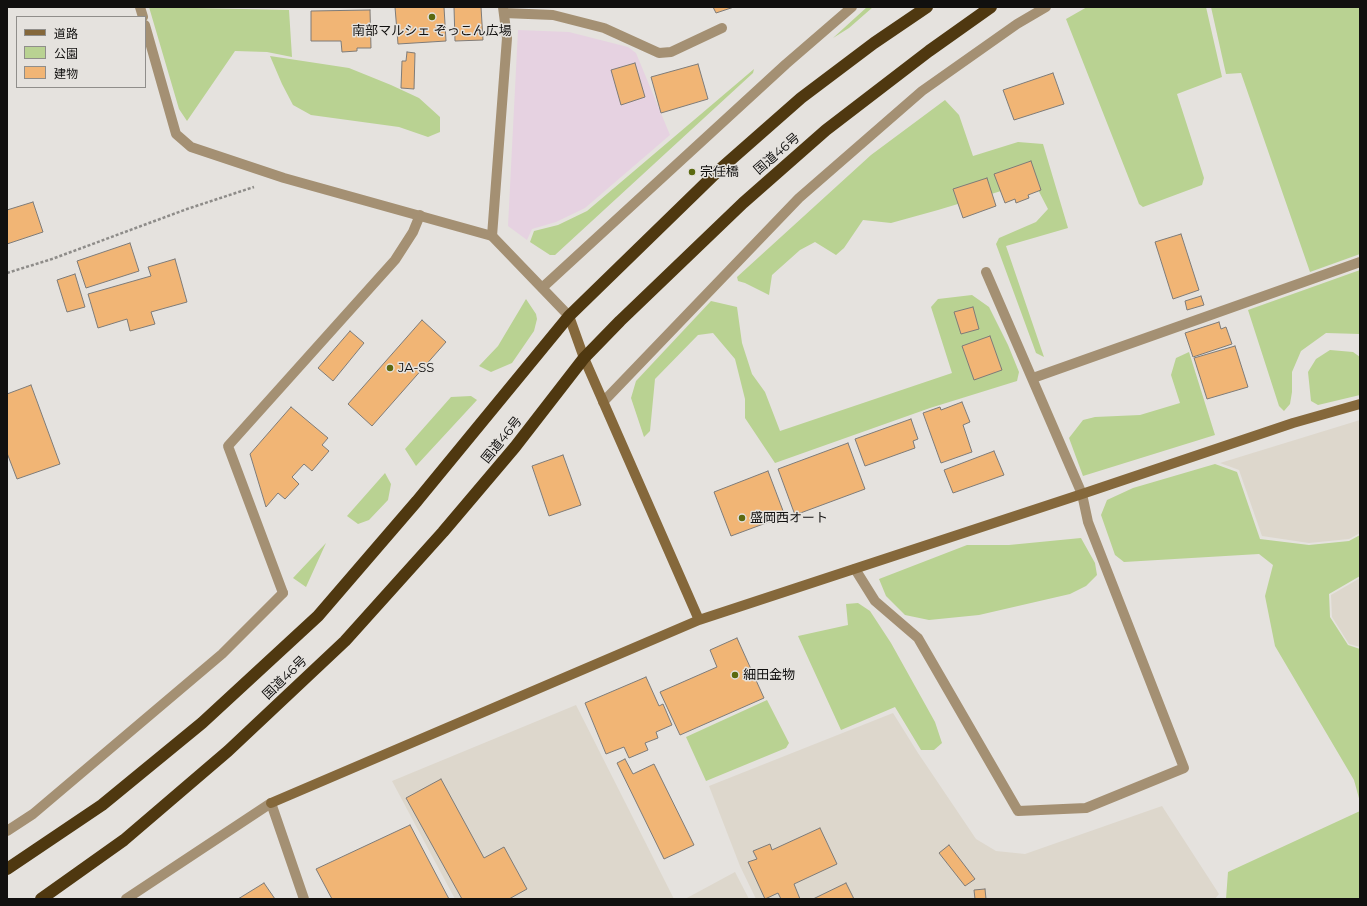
<!DOCTYPE html>
<meta charset="utf-8">
<style>
body{margin:0}
#map{position:relative;width:1367px;height:906px;overflow:hidden;background:#e5e2de;font-family:Montserrat,"Noto Sans JP",sans-serif}
canvas{display:block}
.frame{position:absolute;inset:0;border:8px solid #11100f;pointer-events:none}
.legend{position:absolute;left:16px;top:16px;width:130px;height:72px;box-sizing:border-box;background:#e5e2de;border:1px solid #908e8b;margin:0;padding:5px 7px;list-style:none;font-size:12px;color:#11100f}
.legend li{display:flex;align-items:center;gap:8px;height:20px}
.legend b{width:20px;border:1px solid #908e8b}
</style>
<div id="map">
<canvas width="1367" height="906"></canvas>
<div class="frame"></div>
<ul class="legend">
<li><b style="height:5px;background:#85683b"></b>道路</li>
<li><b style="height:11px;background:#b9d292"></b>公園</li>
<li><b style="height:11px;background:#f1b575"></b>建物</li>
</ul>
</div>
<script>
const c = document.querySelector('canvas').getContext('2d');
c.lineJoin = 'round';
function fill(path, color) { c.fillStyle = color; c.fill(path, 'evenodd'); }
const shape = rows => new Path2D(rows.map(r => 'M' + r).join(''));
function stroke(path, color, width, dash) { c.strokeStyle = color; c.lineWidth = width; c.lineCap = dash ? 'butt' : 'round'; c.setLineDash(dash || []); c.stroke(path); }
function label(font, color, halo, rows, align = 'center') {
  c.font = font + ' Montserrat,"Noto Sans JP",sans-serif'; c.lineWidth = 3; c.setLineDash([]); c.textBaseline = 'middle'; c.strokeStyle = halo; c.fillStyle = color; for (const [text, x, y, turn = 0] of rows) {
    c.save(); c.translate(x, y); c.rotate((+turn || 0) * Math.PI / 180); c.textAlign = isNaN(turn) ? turn : align; if (halo) c.strokeText(text, 0, 0); c.fillText(text, 0, 0); c.restore();
  }
}
fill(shape([
 [518,30,569,32,628,47,636,53,670,135,585,208,556,222,532,229,527,240,508,226]
]), '#e6d2e1');
fill(shape([
 [1360,420,1360,533,1349,539,1309,543,1262,536,1239,470,1220,463],
 [1360,578,1360,647,1349,644,1332,617,1331,595],
 [576,705,674,899,455,899,392,781],
 [893,713,918,753,976,839,996,851,1025,854,1162,806,1219,894,1215,899,756,899,740,866,709,786],
 [735,872,749,899,685,899]
]), '#ddd7cc');
fill(shape([
 [149,7,289,10,292,57,267,52,235,51,187,121,179,109],
 [867,7,873,7,849,28,833,38],
 [1087,7,1206,7,1222,77,1177,94,1204,178,1202,185,1143,207,1139,204,1066,19],
 [1211,7,1360,7,1360,254,1310,272,1241,73,1226,74],
 [270,56,349,68,391,85,419,98,440,117,440,132,428,137,399,127,311,115,293,105,282,84],
 [754,69,753,73,555,255,550,255,530,242,534,231,558,225,587,211],
 [945,100,959,115,973,156,1018,142,1043,144,1068,228,1006,246,1044,357,1036,353,996,244,999,238,1036,222,1048,209,1035,184,1021,185,938,210,891,223,863,220,844,248,836,255,815,242,800,250,772,275,769,295,745,283,738,281,737,277,871,155],
 [1360,270,1360,334,1326,333,1301,351,1292,372,1292,392,1290,404,1284,411,1279,406,1248,310],
 [972,295,989,307,1008,345,1019,372,1017,381,930,408,775,463,745,418,745,399,735,359,713,333,698,335,655,379,650,431,644,437,631,398,636,381,711,301,737,307,742,343,752,374,765,392,780,431,952,373,931,307,938,299],
 [526,299,536,314,537,319,534,331,512,363,491,372,479,366,498,346],
 [1330,350,1353,352,1360,357,1360,395,1318,405,1311,401,1308,372,1316,359],
 [1189,352,1215,435,1083,476,1069,438,1083,420,1095,417,1140,415,1180,403,1171,375,1176,358],
 [471,396,477,400,416,466,405,449,451,397],
 [1215,464,1237,472,1260,539,1309,545,1349,541,1360,535,1360,576,1329,594,1330,617,1348,645,1360,649,1360,802,1354,780,1275,646,1265,596,1273,565,1259,554,1124,562,1115,555,1101,515,1107,500,1133,488],
 [385,473,391,484,388,500,369,520,358,524,347,516],
 [1081,538,1095,563,1097,575,1086,586,1070,594,979,615,929,620,905,615,886,596,879,579,967,545,1009,545],
 [326,543,306,587,293,578],
 [858,603,870,611,891,643,935,722,942,743,934,750,921,750,895,707,841,730,798,636,848,625,846,604],
 [767,700,789,743,786,748,706,781,686,737],
 [1360,811,1360,899,1226,899,1228,872]
]), '#b9d292');
const building = shape([
 [395,7,444,7,446,41,398,44,395,7],
 [454,7,481,7,483,40,455,41,454,7],
 [713,7,734,7,716,13,713,7],
 [370,10,371,48,357,48,357,51,342,52,341,41,311,41,311,11,370,10],
 [407,52,415,53,414,89,401,88,402,61,406,61,407,52],
 [635,63,645,97,621,105,611,70,635,63],
 [698,64,708,99,661,113,651,77,698,64],
 [1053,73,1064,104,1014,120,1003,90,1053,73],
 [1031,161,1041,190,1028,195,1029,198,1016,203,1015,199,1005,203,994,174,1031,161],
 [987,178,996,206,963,218,953,189,987,178],
 [33,202,43,232,7,244,7,210,33,202],
 [1181,234,1199,290,1173,299,1155,242,1181,234],
 [130,243,139,271,86,288,77,261,130,243],
 [175,259,187,302,151,312,155,324,130,331,127,319,98,328,88,294,151,276,148,267,175,259],
 [75,274,85,307,67,312,57,280,75,274],
 [1201,296,1204,305,1187,310,1185,301,1201,296],
 [973,307,979,329,961,334,954,312,973,307],
 [422,320,446,342,372,426,348,404,422,320],
 [1219,322,1221,329,1226,327,1232,344,1193,357,1185,333,1219,322],
 [350,331,364,343,333,381,318,368,350,331],
 [990,336,1002,370,974,380,962,346,990,336],
 [1235,346,1248,387,1207,399,1194,358,1235,346],
 [31,385,60,464,17,479,7,453,7,394,31,385],
 [962,402,970,422,963,425,972,452,941,463,923,413,940,407,941,410,962,402],
 [291,407,328,438,322,445,329,451,312,471,304,464,292,477,299,484,285,499,278,493,266,507,250,454,291,407],
 [911,419,918,439,913,441,915,448,865,466,855,439,911,419],
 [848,443,865,489,795,515,778,469,848,443],
 [994,451,1004,475,953,493,944,470,994,451],
 [563,455,581,505,549,516,532,466,563,455],
 [768,471,785,516,731,536,714,492,768,471],
 [737,638,764,698,680,735,660,692,717,667,710,650,737,638],
 [646,677,659,706,663,704,672,725,656,732,658,738,645,743,648,750,629,758,624,747,606,754,585,703,646,677],
 [625,759,633,774,654,764,694,845,664,859,617,763,625,759],
 [441,779,484,858,504,847,527,889,509,899,462,899,406,798,441,779],
 [410,825,449,899,332,899,316,869,410,825],
 [820,828,837,864,794,884,800,899,781,899,778,893,765,899,748,862,757,859,753,851,770,844,772,850,820,828],
 [949,845,975,879,965,886,939,853,949,845],
 [264,883,275,899,238,899,264,883],
 [846,883,854,899,813,899,846,883],
 [985,889,986,899,975,899,974,890,985,889]
]);
fill(building, '#f1b575');
stroke(building, '#7e7b78', 1);
stroke(shape([
 [7,273,52,259,187,209,254,187]
]), '#8e8c89', 2.5, [3, 2]);
stroke(shape([
 [504,13,553,15,604,28,659,53,671,52,722,28],
 [492,236,507,38,503,7],
 [1033,378,1360,262],
 [855,569,875,601,918,638,1018,811,1086,808,1184,768,1088,522,1082,494],
 [283,593,228,446,395,260,413,232,420,215],
 [271,803,304,899]
]), '#a49073', 10);
stroke(shape([
 [140,7,143,17],
 [145,25,176,134,191,147,284,178,492,236,569,316],
 [986,272,1082,494],
 [542,288,786,64,852,7],
 [603,402,799,198,922,91,1017,24,1046,7],
 [7,831,33,814,222,654,283,593],
 [126,899,271,803]
]), '#a49073', 10);
stroke(shape([
 [569,316,584,358,699,620],
 [271,803,699,620,1082,494,1293,423,1360,404]
]), '#85683b', 10);
stroke(shape([
 [7,869,102,805,202,723,318,616,417,501,569,316,718,171,801,98,874,43,927,7],
 [41,899,124,840,228,751,345,641,443,532,515,447,584,358,620,321,743,203,826,130,929,51,991,7]
]), '#4f3810', 12);
for (const [x, y, r, color] of [
 [432,17,4,"#5b6910"],
 [692,172,4,"#5b6910"],
 [390,368,4,"#5b6910"],
 [742,518,4,"#5b6910"],
 [735,675,4,"#5b6910"]
]) { const dot = new Path2D(); dot.arc(x, y, r, 0, 2 * Math.PI); c.fillStyle = color; c.fill(dot); stroke(dot, '#e5e2de', 1.5); }
label('13px', '#11100f', '#e5e2de', [
 ["南部マルシェ ぞっこん広場",432,31,"center"],
 ["宗任橋",700,172],
 ["JA-SS",398,368],
 ["盛岡西オート",750,518],
 ["細田金物",743,675]
], 'left');
label('13px', '#11100f', '#e5e2de', [
 ["国道46号",777,154,-41],
 ["国道46号",502,440,-51],
 ["国道46号",285,678,-44]
]);
</script>
